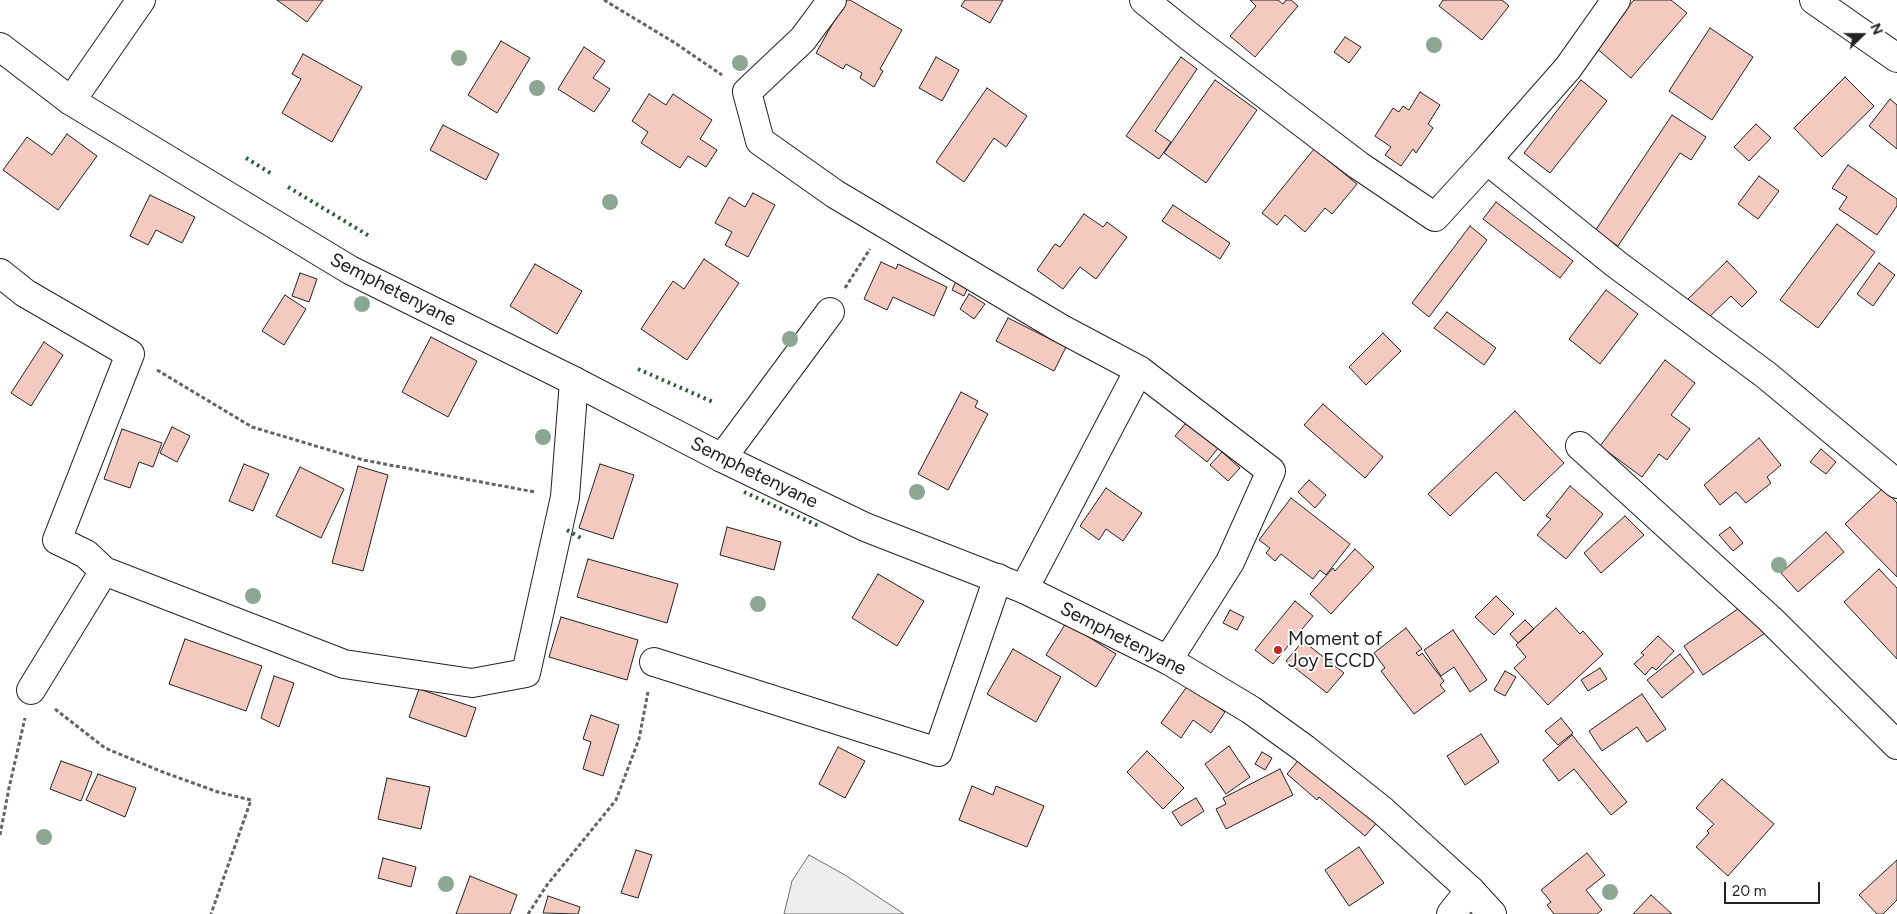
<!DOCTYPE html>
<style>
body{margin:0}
#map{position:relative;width:1897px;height:914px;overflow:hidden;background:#fff;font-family:Figtree,sans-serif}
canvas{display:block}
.north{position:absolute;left:1837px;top:10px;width:50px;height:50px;-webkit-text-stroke:4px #fff;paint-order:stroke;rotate:68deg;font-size:14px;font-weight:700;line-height:20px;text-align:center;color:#222}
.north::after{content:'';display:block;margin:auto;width:18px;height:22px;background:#222;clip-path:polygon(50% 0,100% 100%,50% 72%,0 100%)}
.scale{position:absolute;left:1724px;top:882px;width:96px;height:22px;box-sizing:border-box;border:2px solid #222;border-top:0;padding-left:6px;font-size:15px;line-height:18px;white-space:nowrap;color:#222;-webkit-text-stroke:4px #fff;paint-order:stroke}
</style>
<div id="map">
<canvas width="1897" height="914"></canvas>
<div class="north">N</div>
<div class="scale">20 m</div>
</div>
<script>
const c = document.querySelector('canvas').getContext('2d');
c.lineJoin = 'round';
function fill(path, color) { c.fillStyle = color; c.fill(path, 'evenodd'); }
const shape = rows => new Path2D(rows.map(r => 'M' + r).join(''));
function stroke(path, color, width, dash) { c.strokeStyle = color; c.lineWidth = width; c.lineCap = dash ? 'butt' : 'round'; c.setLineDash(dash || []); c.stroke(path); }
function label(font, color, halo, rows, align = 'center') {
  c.font = font + ' Figtree,sans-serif'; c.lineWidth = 4; c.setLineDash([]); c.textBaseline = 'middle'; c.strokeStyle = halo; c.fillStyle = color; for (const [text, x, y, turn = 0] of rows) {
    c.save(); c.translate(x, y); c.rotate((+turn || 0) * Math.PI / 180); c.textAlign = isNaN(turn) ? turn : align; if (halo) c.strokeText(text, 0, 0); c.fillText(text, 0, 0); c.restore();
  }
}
const green = shape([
 [809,855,845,875,904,914,784,914,792,881,809,855]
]);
fill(green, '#eee');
stroke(green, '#6f6f6f', 1);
const building = shape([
 [277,0,323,0,307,22,277,0],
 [846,0,850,0,902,30,880,69,883,71,874,87,860,78,862,73,846,64,843,69,816,53,846,0],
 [965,0,1003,0,990,23,961,6,965,0],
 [1278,0,1283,4,1286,0,1291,0,1298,6,1255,57,1230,36,1256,6,1250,0,1278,0],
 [1443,0,1502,0,1509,6,1482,40,1439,6,1443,0],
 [1634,0,1671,0,1687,13,1631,78,1594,46,1634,0],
 [1710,28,1753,57,1712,120,1669,91,1710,28],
 [1345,37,1361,47,1349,63,1334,52,1345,37],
 [501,41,530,58,497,113,468,95,501,41],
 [584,47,605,61,593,78,610,89,594,112,558,89,584,47],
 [303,54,362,87,332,142,282,113,301,79,292,74,303,54],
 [936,57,959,70,942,101,919,88,936,57],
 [1181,57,1197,69,1155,131,1171,142,1159,159,1126,136,1181,57],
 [1845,77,1874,106,1822,157,1794,128,1845,77],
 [1215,80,1257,110,1206,183,1164,153,1215,80],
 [1581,80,1607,101,1550,173,1524,153,1581,80],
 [987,88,1027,116,1006,147,994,138,964,182,936,162,987,88],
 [1420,92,1440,105,1428,124,1433,128,1416,153,1413,149,1401,166,1385,155,1391,147,1375,136,1393,108,1399,112,1403,106,1409,110,1420,92],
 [649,94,666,105,673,94,712,120,700,139,717,150,706,167,688,156,680,168,641,143,648,132,632,121,649,94],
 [1890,99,1897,105,1897,149,1869,126,1890,99],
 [1672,115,1706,137,1691,160,1680,153,1618,246,1595,231,1672,115],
 [1756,124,1771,138,1749,161,1734,147,1756,124],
 [443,125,499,154,486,180,430,150,443,125],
 [67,134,97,156,58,210,3,170,27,137,52,155,67,134],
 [1314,149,1357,184,1332,214,1325,208,1305,232,1285,215,1277,225,1262,213,1314,149],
 [1848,165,1897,199,1897,206,1877,235,1839,209,1847,197,1832,188,1848,165],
 [1759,176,1779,191,1758,219,1738,204,1759,176],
 [753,193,775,205,748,257,725,245,732,232,715,223,729,197,745,207,753,193],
 [150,195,195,217,182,243,156,230,148,245,130,236,150,195],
 [1496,202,1573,261,1560,278,1483,219,1496,202],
 [1173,205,1230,243,1220,259,1162,221,1173,205],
 [1084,214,1103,227,1107,222,1127,237,1096,279,1080,267,1063,289,1037,270,1055,244,1060,247,1084,214],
 [1837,224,1875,252,1818,328,1780,300,1837,224],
 [1470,226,1487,240,1429,317,1412,303,1470,226],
 [704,259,739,283,687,360,641,329,673,281,684,289,704,259],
 [1727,261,1757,292,1742,307,1731,296,1706,320,1687,300,1727,261],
 [881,262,896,269,898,264,947,287,934,316,893,297,887,310,864,299,881,262],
 [1879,263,1895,275,1873,306,1857,294,1879,263],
 [535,264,582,291,557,334,510,306,535,264],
 [300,273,317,279,309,302,292,296,300,273],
 [957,279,969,285,964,296,952,290,957,279],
 [1606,290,1638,314,1600,364,1569,339,1606,290],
 [969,294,985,304,974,319,960,309,969,294],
 [285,295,306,309,284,345,262,331,285,295],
 [1447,312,1496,348,1484,365,1434,328,1447,312],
 [1008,318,1066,347,1054,371,996,341,1008,318],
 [1383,333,1401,351,1366,385,1349,367,1383,333],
 [431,337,477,361,448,417,402,392,431,337],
 [44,342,63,355,31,406,11,393,44,342],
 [1665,360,1695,383,1671,415,1690,429,1667,460,1659,454,1642,477,1600,446,1665,360],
 [961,392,978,401,975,407,988,414,948,490,918,474,961,392],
 [1323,404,1383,457,1365,478,1304,425,1323,404],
 [1515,411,1564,463,1524,501,1496,472,1450,516,1428,494,1515,411],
 [1190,418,1222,443,1207,462,1175,436,1190,418],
 [172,427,190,436,177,462,160,453,172,427],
 [122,429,162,443,153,467,139,462,130,488,104,479,122,429],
 [1759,438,1781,465,1767,477,1771,483,1746,503,1736,492,1720,505,1704,485,1759,438],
 [1821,449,1836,462,1826,474,1810,462,1821,449],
 [1222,452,1240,468,1228,481,1210,465,1222,452],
 [244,464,269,474,253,511,229,501,244,464],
 [600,464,634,475,613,539,579,528,600,464],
 [358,466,388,475,363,571,332,563,358,466],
 [300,467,344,489,321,538,276,516,300,467],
 [1309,480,1326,495,1315,508,1298,492,1309,480],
 [1570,486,1603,514,1566,559,1537,535,1551,519,1546,516,1570,486],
 [1106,488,1142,513,1123,541,1106,529,1099,540,1080,526,1106,488],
 [1883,488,1897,503,1897,577,1845,524,1883,488],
 [1291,498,1350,544,1326,575,1320,570,1313,579,1281,554,1275,561,1266,553,1270,548,1259,540,1291,498],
 [1625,516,1644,535,1601,573,1584,553,1625,516],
 [727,527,781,542,774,570,720,555,727,527],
 [1730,527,1743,543,1733,551,1719,535,1730,527],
 [1826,532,1844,552,1798,592,1781,573,1826,532],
 [1355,549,1374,567,1331,614,1310,594,1333,568,1335,571,1355,549],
 [588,559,678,584,667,623,577,597,588,559],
 [1879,569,1897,588,1897,659,1844,602,1879,569],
 [878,574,924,601,897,646,852,618,878,574],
 [1496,596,1514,614,1494,635,1475,617,1496,596],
 [1295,601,1313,616,1273,664,1255,650,1295,601],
 [1748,602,1768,631,1703,675,1684,646,1748,602],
 [1556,608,1580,634,1583,631,1603,654,1548,705,1514,668,1526,657,1516,645,1556,608],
 [1230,610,1244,617,1237,630,1223,623,1230,610],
 [561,617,638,640,627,680,549,657,561,617],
 [1525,620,1534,629,1518,643,1510,634,1525,620],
 [1066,623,1116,654,1096,687,1046,655,1066,623],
 [1406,628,1422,649,1416,653,1419,656,1422,653,1444,681,1440,685,1445,691,1414,714,1381,671,1385,668,1374,653,1406,628],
 [1453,630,1487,680,1470,692,1454,667,1441,676,1424,650,1453,630],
 [1658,636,1674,651,1656,670,1652,667,1645,675,1634,664,1644,655,1641,653,1658,636],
 [185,639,262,666,246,711,169,684,185,639],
 [1303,641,1344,673,1327,693,1286,661,1303,641],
 [1013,649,1061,677,1036,722,987,694,1013,649],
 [1680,654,1694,672,1662,698,1647,680,1680,654],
 [1600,668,1607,679,1588,691,1581,680,1600,668],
 [1505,671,1516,677,1505,696,1494,690,1505,671],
 [274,676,294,683,279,727,261,718,274,676],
 [1188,685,1225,712,1211,733,1193,720,1181,738,1161,723,1188,685],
 [419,689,476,708,466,737,409,717,419,689],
 [1642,694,1666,729,1647,742,1637,727,1602,751,1589,731,1642,694],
 [591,715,619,725,603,776,583,769,591,742,583,739,591,715],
 [1561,718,1573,733,1558,745,1545,731,1561,718],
 [1481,734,1499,762,1465,785,1447,756,1481,734],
 [1572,735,1627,802,1611,815,1574,769,1559,781,1543,760,1572,735],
 [1229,746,1250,777,1226,794,1205,764,1229,746],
 [838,747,865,761,845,798,819,784,838,747],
 [1147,751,1184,788,1163,809,1127,772,1147,751],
 [1262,752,1272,758,1265,770,1255,764,1262,752],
 [1301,757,1381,818,1365,836,1319,797,1317,800,1287,774,1301,757],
 [61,761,92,772,81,801,50,789,61,761],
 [1280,769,1293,795,1226,829,1216,809,1226,804,1223,798,1280,769],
 [98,774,136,788,125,817,86,800,98,774],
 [387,778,430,787,421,829,378,819,387,778],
 [1722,779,1774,824,1728,876,1696,847,1709,833,1707,831,1714,824,1696,808,1722,779],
 [972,786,993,795,996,786,1044,806,1027,847,959,820,972,786],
 [1196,798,1204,811,1181,826,1172,812,1196,798],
 [1359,847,1384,883,1349,906,1325,870,1359,847],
 [636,850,652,855,638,898,621,893,636,850],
 [1587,853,1605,875,1586,890,1602,910,1597,914,1554,914,1547,905,1551,902,1541,890,1587,853],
 [383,858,416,867,411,887,378,878,383,858],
 [1897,860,1897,900,1883,914,1877,914,1859,895,1897,860],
 [470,876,517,895,510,914,456,914,470,876],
 [1651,895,1672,914,1633,914,1651,895],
 [548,896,580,907,578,914,543,913,548,896]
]);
fill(building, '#f3c9c0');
stroke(building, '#222', 1);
const minor = shape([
 [832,0,803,39,747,92,760,141,835,194,1060,328,1139,370,1271,471,1230,562,1168,660],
 [1144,0,1190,37,1358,165,1435,217,1487,160,1616,264,1766,375,1897,484],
 [1814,0,1897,58],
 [71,101,141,0],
 [1487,160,1568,68,1616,0],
 [0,273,25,293,130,354,57,540,86,554,104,571,31,690],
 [1580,446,1770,619,1897,745],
 [722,458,830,312],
 [104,571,344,664,472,683,526,673,565,497,574,381],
 [1024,589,1139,370],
 [654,662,938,752,998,578],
 [1451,914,1470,890]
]);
const secondary = shape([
 [0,47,71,101,350,270,574,381,722,458,865,527,1024,589,1168,660,1251,710,1305,749,1383,811,1470,890,1492,914]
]);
stroke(minor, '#222', 30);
stroke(secondary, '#222', 30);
stroke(shape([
 [604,0,675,43,722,75],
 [845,288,870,249],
 [157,370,252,427,363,460,535,492],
 [55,709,105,748,160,771,218,792,251,800,211,914],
 [0,835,9,788,25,718],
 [528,914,547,885,616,800,639,739,648,692]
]), '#646464', 3, [4, 2.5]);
stroke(minor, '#fff', 28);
stroke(secondary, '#fff', 28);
stroke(shape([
 [246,158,272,174],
 [288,187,371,237],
 [638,369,713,402],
 [744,492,821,527],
 [567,530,581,538]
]), '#2f5e38', 4, [2.5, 4]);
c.fillStyle = '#8da692';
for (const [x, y] of [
 [1434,45],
 [459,58],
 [740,63],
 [537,88],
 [610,202],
 [362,304],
 [790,339],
 [543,437],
 [917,492],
 [1779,565],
 [253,596],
 [758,604],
 [44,837],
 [446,884],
 [1610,892]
]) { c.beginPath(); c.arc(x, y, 8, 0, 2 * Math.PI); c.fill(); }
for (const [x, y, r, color] of [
 [1278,650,5,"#c62828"]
]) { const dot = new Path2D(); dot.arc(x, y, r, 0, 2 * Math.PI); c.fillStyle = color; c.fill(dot); stroke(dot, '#fff', 2); }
label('19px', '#222', '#fff', [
 ["Semphetenyane",393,290,27],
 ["Semphetenyane",754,473,26],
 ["Semphetenyane",1123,639,27]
]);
label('19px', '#222', '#fff', [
 ["Moment of",1288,639],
 ["Joy ECCD",1288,661]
], 'left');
</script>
